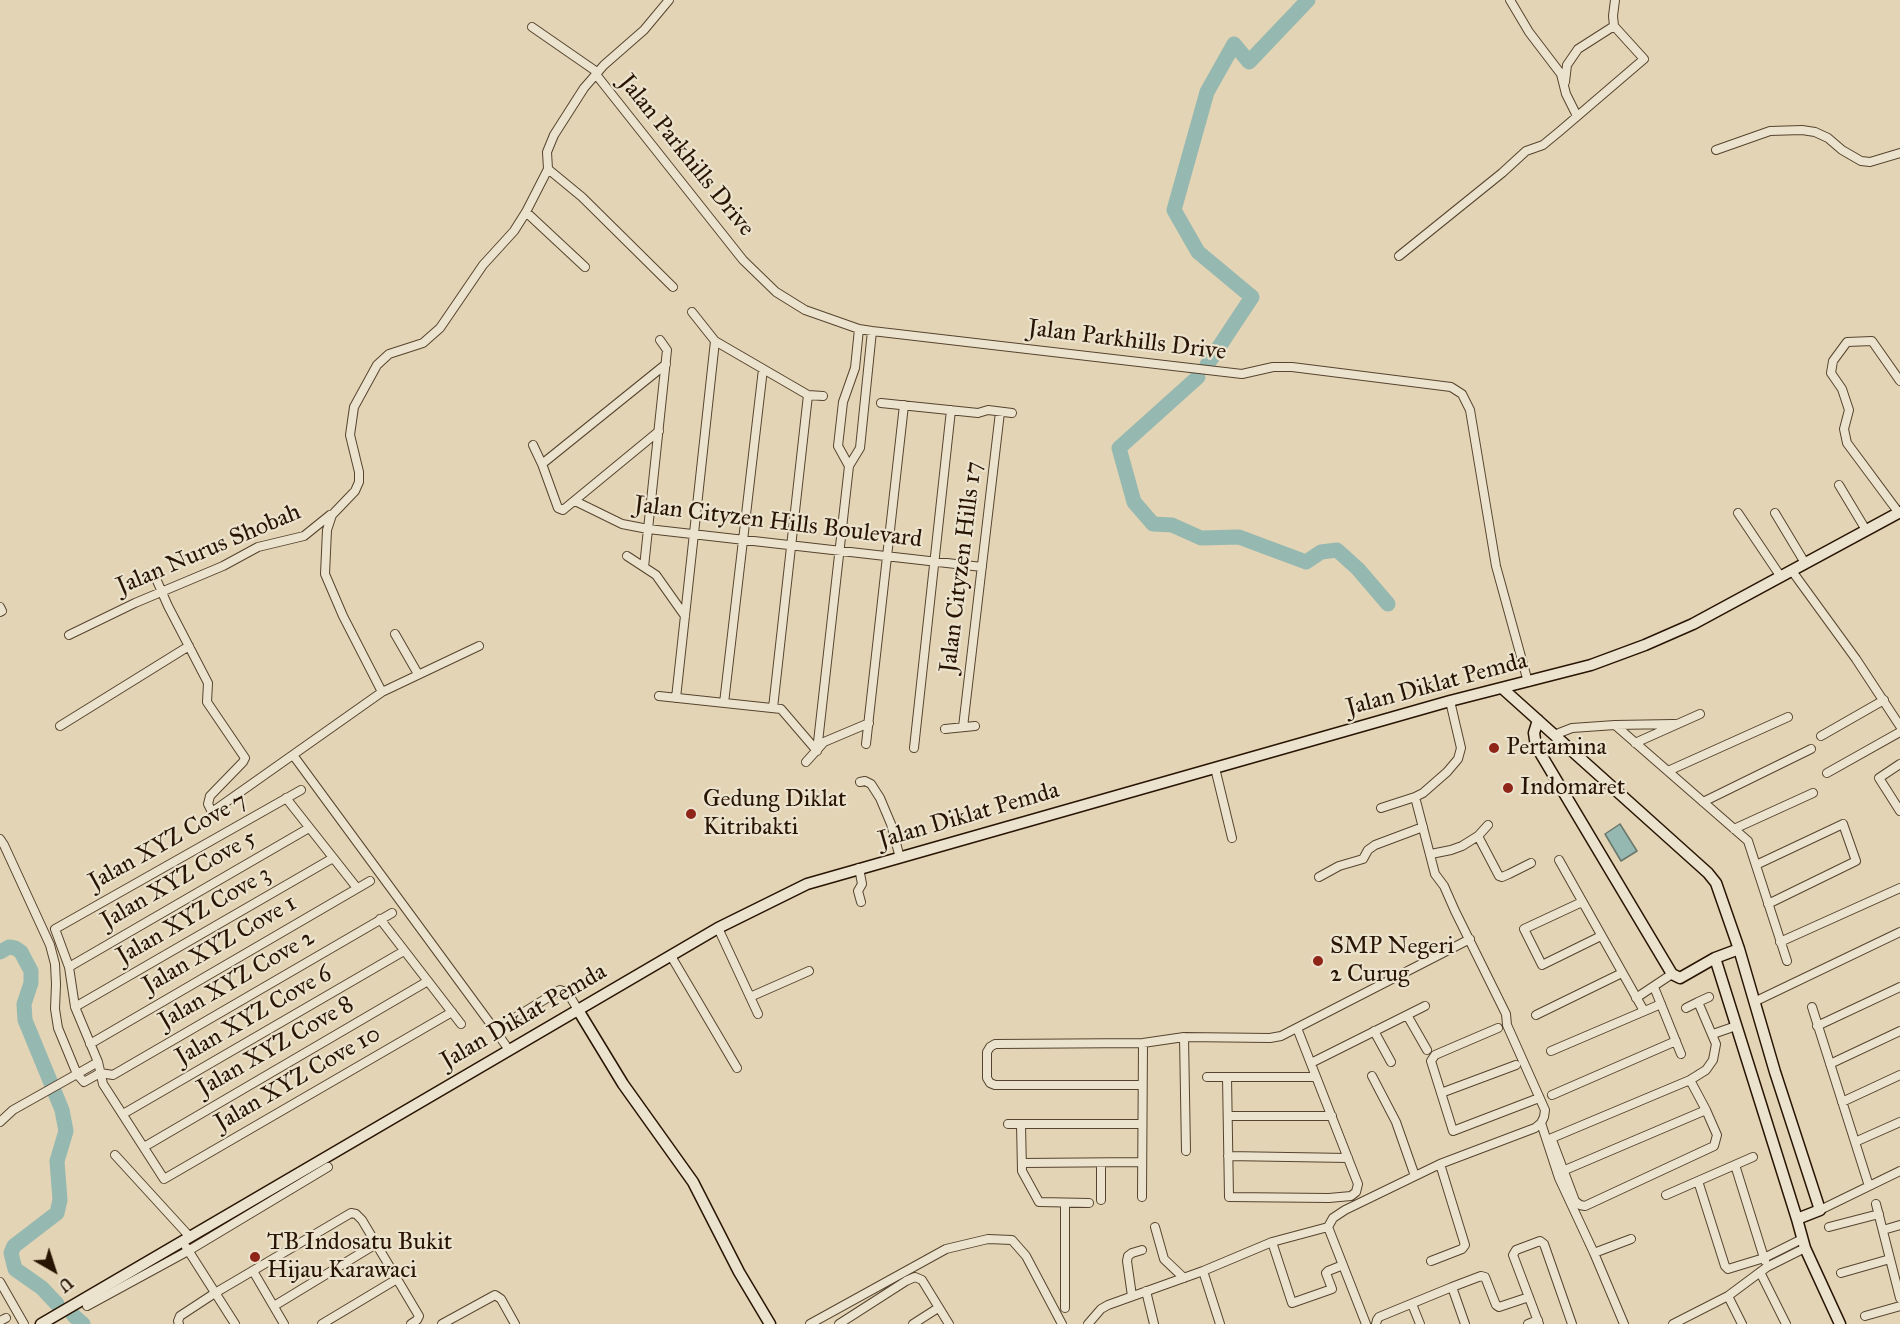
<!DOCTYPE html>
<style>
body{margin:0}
#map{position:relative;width:1900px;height:1324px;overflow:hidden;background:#e2d4b4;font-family:"IM FELL Great Primer",serif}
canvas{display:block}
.north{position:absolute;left:24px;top:1240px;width:60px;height:60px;-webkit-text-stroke:4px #ece3ce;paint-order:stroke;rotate:141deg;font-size:16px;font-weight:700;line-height:24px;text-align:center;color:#281402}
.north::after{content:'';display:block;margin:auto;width:21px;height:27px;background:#281402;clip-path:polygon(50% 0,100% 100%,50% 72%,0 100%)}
</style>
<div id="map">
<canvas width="1900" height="1324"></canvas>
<div class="north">U</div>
</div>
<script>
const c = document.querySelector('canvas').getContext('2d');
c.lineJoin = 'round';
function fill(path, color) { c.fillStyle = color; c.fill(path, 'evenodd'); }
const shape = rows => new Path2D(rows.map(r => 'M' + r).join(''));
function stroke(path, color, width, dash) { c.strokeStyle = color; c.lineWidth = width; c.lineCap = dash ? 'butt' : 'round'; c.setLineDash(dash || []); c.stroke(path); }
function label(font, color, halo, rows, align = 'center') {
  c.font = font + ' "IM FELL Great Primer",serif'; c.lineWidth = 4.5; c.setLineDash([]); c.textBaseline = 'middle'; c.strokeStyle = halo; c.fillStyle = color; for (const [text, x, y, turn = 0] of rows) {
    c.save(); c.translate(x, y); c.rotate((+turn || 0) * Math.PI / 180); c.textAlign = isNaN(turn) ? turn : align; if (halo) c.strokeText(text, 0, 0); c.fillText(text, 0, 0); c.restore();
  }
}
const water = shape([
 [1620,824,1637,851,1621,861,1605,834,1620,824]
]);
fill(water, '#95b8b1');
stroke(water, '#69766b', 1.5);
stroke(shape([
 [1207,365,1252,297,1198,252,1174,210,1207,92,1234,44,1249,62,1308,0],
 [1198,377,1119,448,1134,502,1153,524,1172,525,1201,538,1239,537,1306,562,1321,552,1337,550,1358,569,1388,604],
 [0,952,9,947,15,948,21,952,31,971,31,983,24,1004,25,1020,62,1110,66,1131,57,1161,60,1200,57,1213,14,1246,11,1253,15,1269,42,1288,57,1304],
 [73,1315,83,1324]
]), '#95b8b1', 15);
const street = shape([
 [1510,0,1529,32,1561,74,1566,94,1577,116],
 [532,27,597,72],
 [598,77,743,260,776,292,805,310,859,329,872,331,1242,374,1273,367,1292,367,1451,387,1462,394,1470,410,1496,566,1528,682],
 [1565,82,1567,65,1578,49,1614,26],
 [1716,150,1770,131,1802,130,1815,132,1828,138,1842,150,1861,161,1870,162,1900,153],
 [548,169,582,197,673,287],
 [526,212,585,267],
 [1399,256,1502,173,1526,151,1543,145,1560,131,1644,59,1614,26,1613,16,1615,0],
 [692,312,715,341,808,395,823,396],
 [881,403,978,413,988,410,1012,413],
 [533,445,542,464,558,508,563,510,659,431],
 [542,464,666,364],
 [849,466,838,446,843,402,855,368,859,329],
 [1839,485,1866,530],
 [575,501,622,524,648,529,982,567],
 [1738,513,1781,577],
 [1775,513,1805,563],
 [1899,513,1847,443,1844,429,1849,410,1842,389,1831,373,1833,361,1847,342,1872,341,1900,381],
 [627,556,656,575,685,616],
 [644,567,667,350,660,340],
 [1792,571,1856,659,1900,726],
 [154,574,168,606,208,683,207,702,245,758,243,762,210,796,208,804,212,812,382,692,479,646],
 [0,607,2,611,0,612],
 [395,634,418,674],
 [69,635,135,603,223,566,258,547,304,536,330,515],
 [382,692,343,616,325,574,327,530,332,515,355,491,359,482,359,472,350,435,354,407,377,365,389,354,423,343,440,328,483,265,514,231,526,212,548,169,547,152,554,135,584,88,604,65,644,30,669,0],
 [659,696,781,709,817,751],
 [676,698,715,341],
 [724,703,763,369],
 [773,708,808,395],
 [1615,725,1674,724],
 [60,726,189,646],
 [963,727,1000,412],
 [945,729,975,726],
 [1554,735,1572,728,1615,725,1748,841,1787,961],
 [1821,736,1884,700],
 [1635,743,1700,714],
 [866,744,904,405],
 [914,748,951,410],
 [817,751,849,466,860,448,872,331],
 [293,755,495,1030,560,990,568,993,578,1010],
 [806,762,824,742,869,723],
 [1900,764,1879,778,1900,811],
 [1215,768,1232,838],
 [1668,771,1788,717],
 [1827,773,1900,732],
 [860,782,865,781,871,784,880,798,891,824,900,858],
 [301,790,55,929,69,967,75,1007,98,1062,103,1084,164,1179,452,1012],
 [1415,797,1435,874,1444,886,1455,911,1506,1014,1507,1025,1545,1110,1544,1117,1541,1123,1559,1178,1594,1253,1624,1324],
 [286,798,357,888],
 [1703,802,1811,749],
 [1381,808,1415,797,1423,793,1447,772,1458,759,1461,748,1450,701],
 [1734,829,1813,793],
 [1478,836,1499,876,1502,877,1509,874,1531,863],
 [0,839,4,845,50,945,55,964,56,984,55,1009,58,1028,77,1074,13,1110,0,1122],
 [1431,854,1451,850,1462,846,1478,836,1488,825],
 [1559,860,1644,1011],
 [1756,865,1843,824,1856,861,1768,904],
 [859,868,862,884,858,891,861,902],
 [1319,877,1339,866,1363,859,1368,850,1375,845,1423,827],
 [1582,902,1524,929,1542,965,1601,936],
 [380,919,461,1024],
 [718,928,758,1014],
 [1780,942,1900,888],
 [671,956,737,1068],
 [69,967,309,828],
 [1654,987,1681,1054],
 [750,997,809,971],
 [1636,998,1672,974],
 [1754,1002,1900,932],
 [75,1007,333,858],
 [1812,1007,1869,1186],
 [1686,1008,1698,1002],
 [1407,1015,1427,1050],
 [1536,1015,1622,973],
 [1817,1026,1900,987],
 [1498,1028,1435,1055,1431,1061,1453,1131,1539,1098],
 [495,1030,509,1050],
 [1374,1031,1391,1062],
 [1713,1034,1736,1026],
 [1184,1037,1186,1151],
 [90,1044,370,881],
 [1551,1051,1661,1004],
 [98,1062,77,1074,84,1082,100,1073],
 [1311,1063,1425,1006],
 [1830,1064,1900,1031],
 [100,1073,113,1075,392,913],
 [1372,1076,1396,1122,1415,1176],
 [1207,1077,1316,1077],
 [1227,1077,1229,1197,1329,1198,1351,1196,1356,1192,1358,1184,1297,1028],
 [1142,1085,995,1085,990,1083,987,1078,987,1052,990,1047,995,1044,1143,1043,1184,1037,1270,1038,1281,1036,1470,939],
 [1441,1093,1516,1065],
 [1552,1095,1676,1041],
 [1842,1102,1900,1075],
 [123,1114,404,951],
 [1228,1116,1332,1116],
 [1008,1124,1142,1124],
 [1021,1124,1022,1171,1039,1202,1089,1203],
 [1547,1140,1690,1080,1706,1070,1713,1060,1716,1044,1698,1002,1709,997],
 [1552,1140,1575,1201,1580,1205,1585,1206,1714,1146,1717,1135,1706,1110],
 [1855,1142,1900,1122],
 [144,1147,428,981],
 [115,1155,190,1237],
 [1228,1156,1348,1158],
 [1022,1163,1142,1162],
 [1101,1163,1101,1200],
 [1735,1165,1765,1261],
 [1565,1170,1706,1110,1690,1080],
 [1698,1181,1725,1266,1728,1269,1764,1258,1802,1239],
 [1666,1195,1753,1157],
 [1142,1197,1143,1043],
 [1065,1203,1065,1308],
 [1876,1204,1900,1298],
 [1820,1210,1900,1171],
 [1155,1227,1164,1259,1184,1278],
 [1328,1227,1366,1324],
 [1829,1227,1879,1214],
 [1883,1230,1900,1225],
 [1272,1242,1292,1303,1332,1289,1326,1273,1328,1271,1343,1265],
 [186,1247,235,1324],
 [1594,1253,1631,1239],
 [1431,1261,1462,1249,1465,1245,1440,1164],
 [253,1271,284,1324],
 [1203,1271,1220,1324],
 [1760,1272,1786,1324],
 [1841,1273,1890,1259],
 [0,1282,24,1324],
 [1452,1287,1481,1276,1485,1277,1496,1305,1499,1307,1529,1297],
 [1146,1291,1154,1324],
 [1132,1296,1127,1261,1128,1256,1132,1253,1142,1250],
 [1728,1296,1742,1324],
 [1412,1304,1420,1324],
 [87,1306,188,1251,328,1167],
 [274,1306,376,1244],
 [1865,1316,1900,1306],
 [0,1321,6,1318],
 [179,1324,178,1321,180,1316,215,1293,351,1213,356,1214,362,1220,419,1316,417,1320,411,1324],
 [322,1324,397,1279],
 [442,1324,495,1295,501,1299,515,1324],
 [810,1324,946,1249,988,1239,1012,1240,1026,1256,1062,1324],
 [839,1324,906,1281,915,1277,922,1280,949,1324],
 [913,1324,938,1308],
 [1088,1324,1101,1309,1108,1305,1203,1271,1272,1242,1328,1227,1333,1218,1345,1210,1440,1164,1535,1128,1541,1123],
 [1376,1324,1377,1320,1379,1317,1452,1287,1465,1324],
 [1528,1324,1538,1320],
 [1539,1324,1513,1255,1516,1250,1540,1241,1544,1244,1572,1324],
 [1673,1324,1728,1296,1767,1267,1805,1248]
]);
const secondary = shape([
 [1502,688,1708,873,1716,883,1739,949,1775,1072,1820,1210,1797,1219,1805,1248,1840,1324],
 [1538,720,1534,733,1536,746,1672,974,1680,978,1715,958,1739,949],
 [1715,958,1797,1219],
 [578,1010,623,1084,693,1182,739,1272,770,1324],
 [41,1324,718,928,807,884,1450,701,1591,665,1645,645,1693,624,1900,512]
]);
stroke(street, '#56442e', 10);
stroke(secondary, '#281402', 13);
stroke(street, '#ece3ce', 8);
stroke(secondary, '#ece3ce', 10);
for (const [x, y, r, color] of [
 [1494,748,6,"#8f2418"],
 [1508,788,6,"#8f2418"],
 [691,814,6,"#8f2418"],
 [1318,961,6,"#8f2418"],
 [255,1257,6,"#8f2418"]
]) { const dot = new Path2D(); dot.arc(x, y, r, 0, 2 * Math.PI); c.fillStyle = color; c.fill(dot); stroke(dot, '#ece3ce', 2); }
label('24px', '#281402', '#ece3ce', [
 ["Jalan Parkhills Drive",686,156,51],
 ["Jalan Parkhills Drive",1127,341,7],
 ["Jalan Cityzen Hills Boulevard",778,523,7],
 ["Jalan Nurus Shobah",209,550,-23],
 ["Jalan Cityzen Hills 17",962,567,-83],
 ["Jalan Diklat Pemda",1437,685,-15],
 ["Jalan Diklat Pemda",969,816,-16],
 ["Jalan XYZ Cove 7",168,842,-29],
 ["Jalan XYZ Cove 5",179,880,-30],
 ["Jalan XYZ Cove 3",194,916,-30],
 ["Jalan XYZ Cove 1",220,945,-30],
 ["Jalan XYZ Cove 2",237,980,-30],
 ["Jalan XYZ Cove 6",254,1016,-30],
 ["Jalan Diklat Pemda",524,1017,-30],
 ["Jalan XYZ Cove 8",276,1047,-30],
 ["Jalan XYZ Cove 10",298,1079,-30]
]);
label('24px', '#281402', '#ece3ce', [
 ["Pertamina",1506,748],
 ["Indomaret",1520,788],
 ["Gedung Diklat",703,800],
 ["Kitribakti",703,828],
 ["SMP Negeri",1330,947],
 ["2 Curug",1330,975],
 ["TB Indosatu Bukit",267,1243],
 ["Hijau Karawaci",267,1271]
], 'left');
</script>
